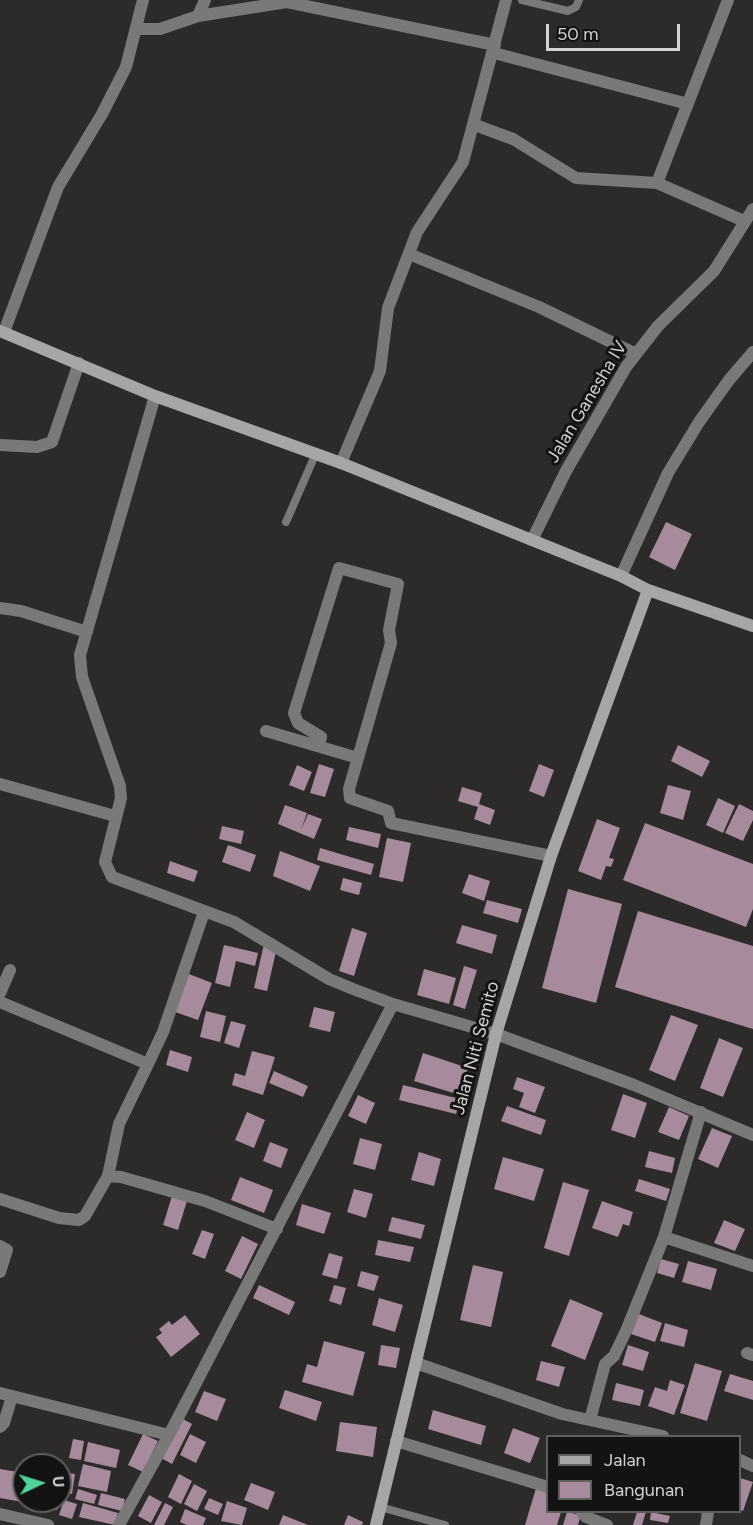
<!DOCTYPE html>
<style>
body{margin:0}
#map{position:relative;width:753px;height:1525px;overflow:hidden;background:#2d2a2b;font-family:Figtree,sans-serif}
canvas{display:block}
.legend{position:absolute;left:546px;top:1435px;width:195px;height:78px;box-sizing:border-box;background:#141314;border:2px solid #605f60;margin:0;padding:8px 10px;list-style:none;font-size:18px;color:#d3d1d2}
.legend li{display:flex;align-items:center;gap:12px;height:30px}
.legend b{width:30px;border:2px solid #605f60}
.north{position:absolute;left:12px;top:1453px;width:60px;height:60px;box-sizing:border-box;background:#141314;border:2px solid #605f60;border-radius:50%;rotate:86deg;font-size:16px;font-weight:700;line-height:24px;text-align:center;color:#d3d1d2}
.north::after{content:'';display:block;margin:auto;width:21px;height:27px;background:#50d398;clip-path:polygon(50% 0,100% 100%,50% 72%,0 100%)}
.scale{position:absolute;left:546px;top:24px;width:134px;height:27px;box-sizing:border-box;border:3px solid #d3d1d2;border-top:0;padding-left:8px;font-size:18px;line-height:21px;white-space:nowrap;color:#d3d1d2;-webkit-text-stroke:4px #141314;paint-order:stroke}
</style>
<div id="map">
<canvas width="753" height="1525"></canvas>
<ul class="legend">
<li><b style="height:8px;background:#a8a5a7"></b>Jalan</li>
<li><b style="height:16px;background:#a78b9c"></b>Bangunan</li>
</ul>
<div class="north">U</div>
<div class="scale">50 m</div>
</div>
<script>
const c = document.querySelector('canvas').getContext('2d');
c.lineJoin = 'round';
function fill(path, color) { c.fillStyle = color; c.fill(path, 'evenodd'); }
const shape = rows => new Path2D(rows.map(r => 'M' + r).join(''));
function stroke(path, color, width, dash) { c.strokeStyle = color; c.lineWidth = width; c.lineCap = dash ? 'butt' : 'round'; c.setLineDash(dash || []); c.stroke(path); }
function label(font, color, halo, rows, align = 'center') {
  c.font = font + ' Figtree,sans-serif'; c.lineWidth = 6; c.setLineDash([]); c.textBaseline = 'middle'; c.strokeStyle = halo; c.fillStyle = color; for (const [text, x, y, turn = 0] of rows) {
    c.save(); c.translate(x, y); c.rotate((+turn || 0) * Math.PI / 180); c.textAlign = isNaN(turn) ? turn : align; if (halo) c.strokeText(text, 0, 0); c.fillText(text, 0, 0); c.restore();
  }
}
fill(shape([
 [666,522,692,534,675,570,649,557],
 [678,745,710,761,702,777,671,761],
 [319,764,334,769,325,797,310,793],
 [539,764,554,770,544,797,529,791],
 [297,765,312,772,304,791,289,785],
 [668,785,691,791,683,820,660,813],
 [462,787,482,793,479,804,495,810,490,825,474,819,478,807,458,801],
 [718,798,735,806,723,833,706,825],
 [739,804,753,811,753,820,743,841,725,833],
 [285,805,307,813,301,830,308,814,322,819,314,839,278,824],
 [597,819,620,828,609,858,614,859,611,867,606,866,601,880,578,871],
 [645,823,753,864,753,909,746,927,623,880],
 [222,826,244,831,241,844,219,839],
 [349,827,381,834,378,848,346,840],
 [387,838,411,843,403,882,379,877],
 [228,845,256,855,250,872,222,862],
 [320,848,374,864,371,875,317,860],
 [280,851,320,866,310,891,273,876],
 [170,861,198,871,194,882,167,873],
 [469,874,490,881,484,901,462,893],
 [343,878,362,883,359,895,340,890],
 [568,889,622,904,596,1003,542,988],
 [487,900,522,909,518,923,483,913],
 [638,911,753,946,753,1029,615,987],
 [462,925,497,935,492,954,456,943],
 [352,928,367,933,354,976,339,971],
 [264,944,277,947,267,991,254,988],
 [224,945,258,953,255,966,236,961,230,987,215,983],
 [464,966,477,970,465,1009,453,1005],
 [424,969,456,978,449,1004,417,995],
 [189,974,212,983,198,1020,175,1012],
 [314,1007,335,1012,330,1032,309,1027],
 [206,1011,226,1016,220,1042,200,1037],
 [671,1015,698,1025,675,1081,649,1070],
 [231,1021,246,1025,239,1048,224,1043],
 [719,1038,743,1048,723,1097,700,1088],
 [170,1050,192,1057,188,1072,166,1065],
 [252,1051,275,1057,263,1095,232,1085,235,1073,245,1076],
 [423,1053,468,1068,460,1095,414,1081],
 [274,1071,308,1086,303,1097,269,1083],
 [517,1077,545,1087,535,1113,519,1107,524,1093,513,1089],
 [403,1085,460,1099,456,1114,399,1100],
 [623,1094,647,1103,635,1138,611,1130],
 [358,1095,375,1103,366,1124,348,1116],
 [507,1106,546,1120,541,1135,501,1121],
 [669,1107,689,1116,679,1140,658,1132],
 [247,1112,265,1120,254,1148,235,1140],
 [712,1128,732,1136,718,1168,698,1159],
 [360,1138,382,1144,375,1170,353,1164],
 [270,1142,288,1149,281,1168,263,1161],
 [649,1151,675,1158,672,1173,645,1167],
 [419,1152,441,1159,434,1186,411,1180],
 [503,1157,544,1169,534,1201,494,1189],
 [240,1177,273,1190,264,1213,231,1200],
 [639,1179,670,1189,666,1201,635,1191],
 [563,1182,589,1190,569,1256,544,1248],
 [354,1189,373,1194,366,1218,347,1212],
 [172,1196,187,1201,178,1230,163,1225],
 [602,1201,633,1212,629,1226,623,1224,618,1237,592,1228],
 [302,1204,331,1213,324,1234,296,1225],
 [392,1217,425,1225,421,1239,388,1231],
 [724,1220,745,1229,735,1251,714,1243],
 [202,1230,214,1234,205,1259,192,1254],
 [242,1236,258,1244,241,1279,225,1271],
 [378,1240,414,1247,410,1262,375,1255],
 [329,1253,343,1257,337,1279,322,1275],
 [661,1259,679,1264,674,1278,657,1273],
 [688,1261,717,1269,711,1290,682,1282],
 [473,1265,503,1272,491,1327,460,1320],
 [361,1271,379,1276,374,1291,357,1286],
 [259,1285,295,1302,289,1315,253,1298],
 [334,1285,346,1288,341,1305,329,1301],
 [379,1298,403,1305,395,1332,372,1325],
 [570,1299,603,1313,585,1360,551,1346],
 [639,1314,662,1323,655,1342,631,1334],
 [185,1315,200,1334,171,1357,156,1337,162,1333,159,1329,169,1321,172,1325],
 [665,1323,688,1330,684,1347,660,1341],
 [324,1341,365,1352,353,1396,302,1382,307,1364,317,1367],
 [381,1345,400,1348,396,1368,378,1365],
 [628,1345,649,1352,643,1371,622,1365],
 [541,1361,565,1367,559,1387,536,1380],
 [695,1363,722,1371,707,1421,680,1413],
 [730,1374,753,1381,753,1400,724,1391],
 [670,1380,685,1385,674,1415,648,1406,655,1387,667,1391],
 [616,1383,644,1390,640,1406,612,1400],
 [285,1390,322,1402,316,1421,279,1408],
 [204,1391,226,1399,217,1421,195,1412],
 [433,1410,486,1426,481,1445,428,1429],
 [181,1418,192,1424,172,1464,161,1458],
 [340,1422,377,1427,373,1457,336,1451],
 [513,1428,540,1438,530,1463,504,1453],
 [143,1434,158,1441,143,1472,128,1465],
 [190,1434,206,1442,196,1463,180,1455],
 [73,1439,84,1441,81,1460,69,1458],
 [88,1442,120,1450,116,1468,84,1461],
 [83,1464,111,1471,107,1492,78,1486],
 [0,1469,24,1473,23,1502,0,1498],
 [67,1473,75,1474,72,1494,64,1492],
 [179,1474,192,1481,181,1504,168,1497],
 [740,1478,753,1482,743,1511,740,1510],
 [251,1483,275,1492,268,1510,244,1500],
 [194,1484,207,1491,197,1511,184,1504],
 [536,1488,548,1492,548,1512,561,1512,557,1525,525,1525],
 [78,1489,97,1495,94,1504,75,1499],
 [101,1493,125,1499,122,1511,98,1505],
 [149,1495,162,1502,151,1523,138,1516],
 [209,1498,223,1504,218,1515,204,1509],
 [64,1500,77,1504,72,1519,59,1515],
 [26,1501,59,1501,57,1510,25,1505],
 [227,1501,247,1508,242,1525,221,1521],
 [83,1503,118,1513,115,1525,79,1517],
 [165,1503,173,1507,164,1525,154,1525],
 [185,1509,206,1518,203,1525,187,1525,180,1522],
 [567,1512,581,1515,578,1525,563,1525],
 [637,1512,646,1512,642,1525,633,1525],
 [651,1512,670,1516,668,1523,650,1520],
 [283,1515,308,1525,279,1525],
 [348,1515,363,1522,362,1525,344,1525]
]), '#a78b9c');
stroke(shape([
 [522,0,568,11,576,7,579,0],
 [286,522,316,453],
 [380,1507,445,1525]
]), '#7a797a', 8);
stroke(shape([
 [198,16,205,0],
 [137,29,160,29,198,16,287,2,495,45],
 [494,53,688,104],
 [475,125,513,139,576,178,657,183,744,221],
 [657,183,728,0],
 [409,254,539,307,636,354],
 [4,332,58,187,102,114,126,67,143,0],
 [155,396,80,655,82,677,120,786,121,798,105,862,112,877,234,922,329,979,353,989,393,1004,496,1034,634,1085,753,1135],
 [0,445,37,447,52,442,79,363],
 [341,463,380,371,388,308,417,232,463,162,506,0],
 [532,540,566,471,626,367,658,326,714,271,753,209],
 [621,576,668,473,699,422,729,380,753,352],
 [0,608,21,611,87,632],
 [266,731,358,758,391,643,389,630,398,584,339,568,294,713,298,723,321,737,318,746],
 [358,758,349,789,350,798,388,811,391,823,551,856],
 [0,784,115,816],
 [0,993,10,970],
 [0,1002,148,1064,163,1032,204,912],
 [148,1064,119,1124,108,1176,121,1177,205,1201,277,1229],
 [0,1199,59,1218,79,1220,85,1216,108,1176],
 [664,1237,753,1266],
 [0,1246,7,1250,0,1272],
 [747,1353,753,1355],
 [416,1363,562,1414,663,1436],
 [0,1393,169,1435],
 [590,1420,605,1364,614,1356,626,1331,664,1237,701,1112],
 [0,1427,4,1423,12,1396],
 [396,1441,548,1487],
 [740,1460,753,1466],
 [582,1512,586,1517,607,1525],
 [0,1514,48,1525],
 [119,1525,169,1435,393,1004],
 [706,1525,708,1512]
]), '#7a797a', 12);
stroke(shape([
 [0,331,155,396,341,463,621,576,648,590,753,626],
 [376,1525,496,1034,551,856,648,590]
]), '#a8a5a7', 12);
label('18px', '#d3d1d2', '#141314', [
 ["Jalan Ganesha IV",587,402,-59],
 ["Jalan Niti Semito",476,1048,-75]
]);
</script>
